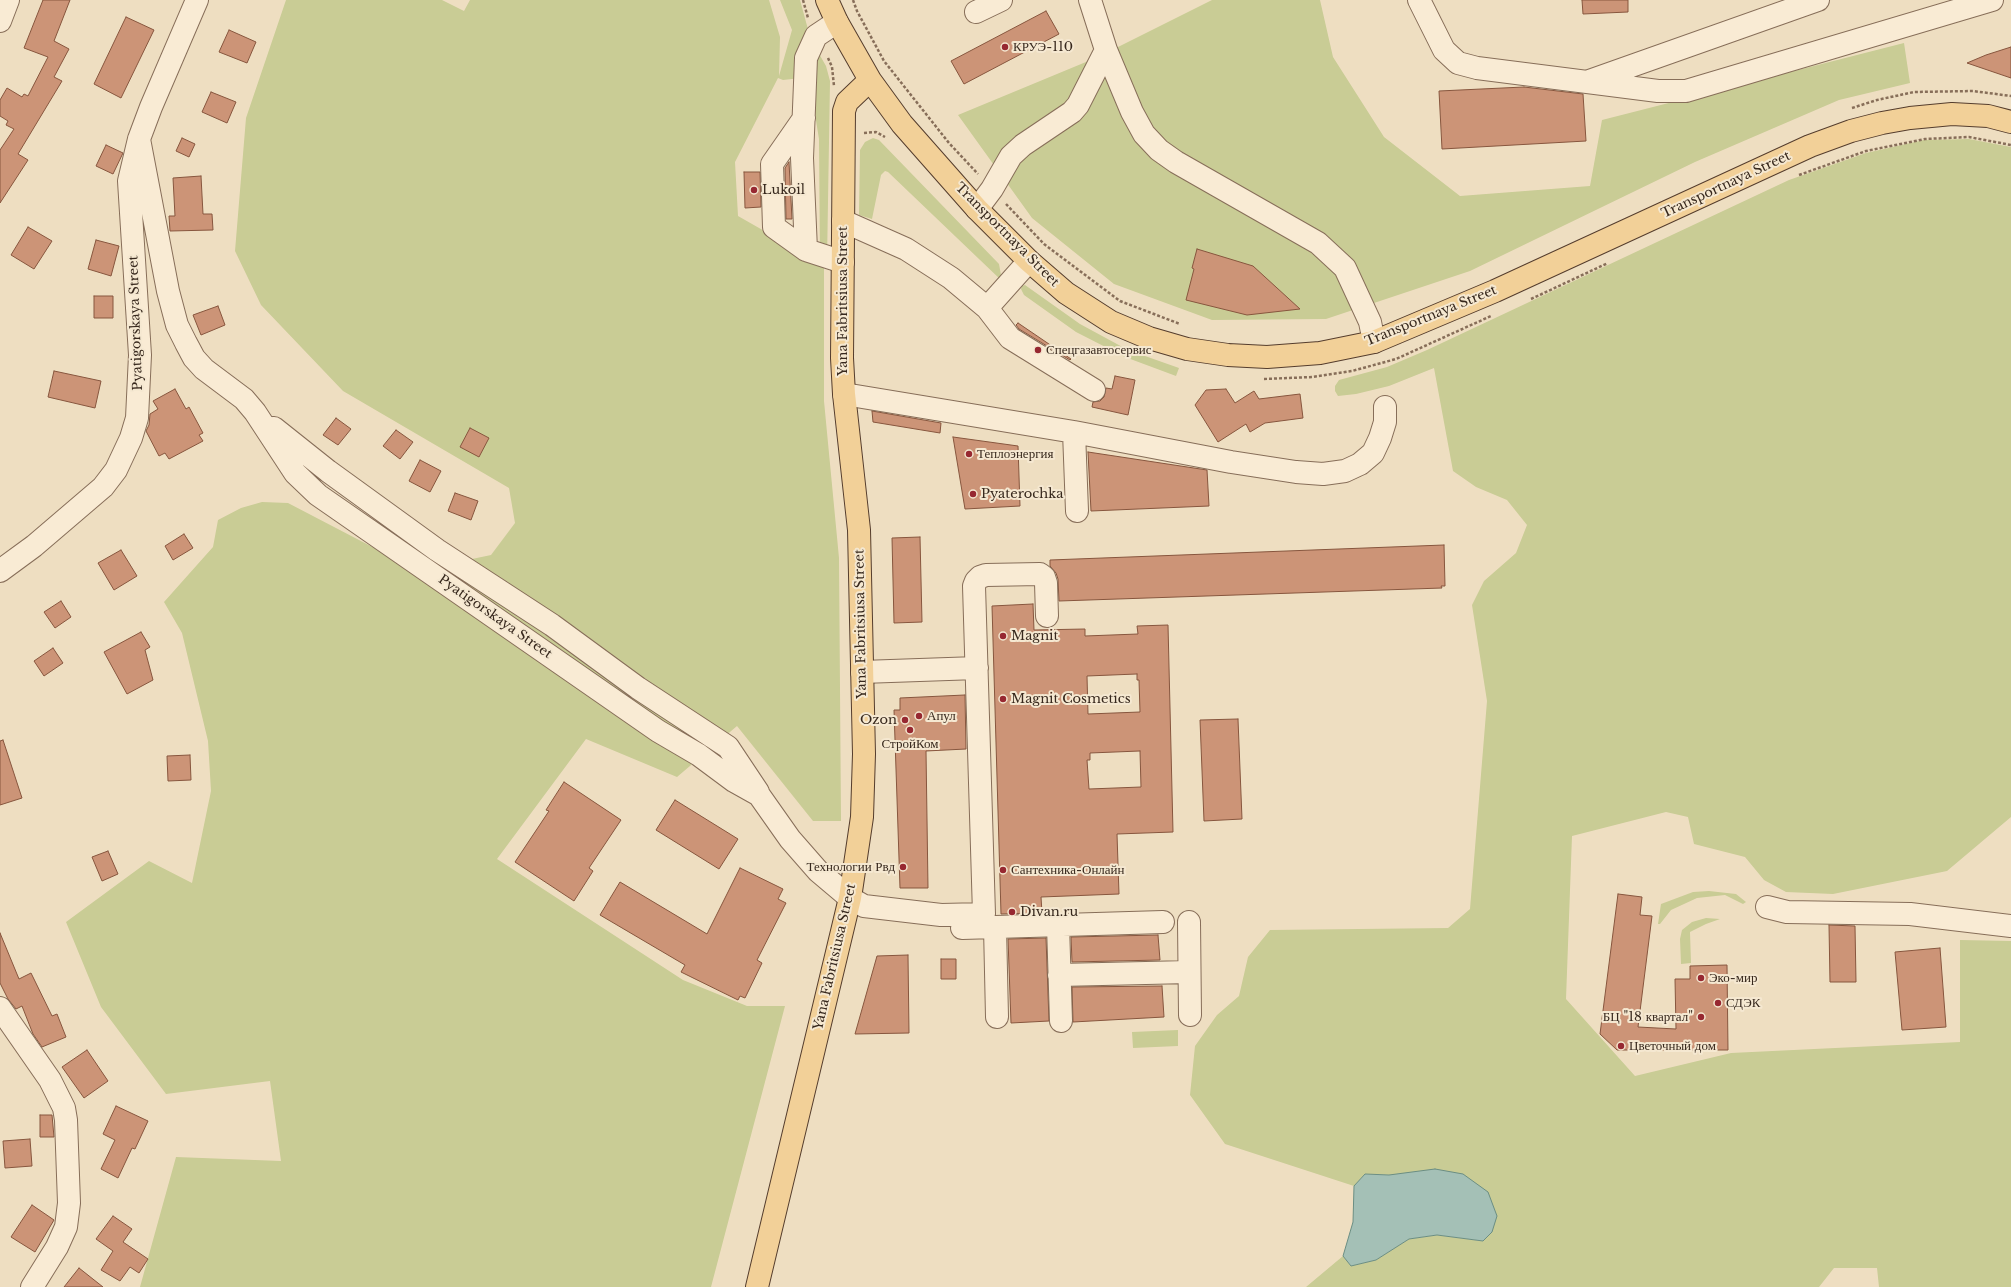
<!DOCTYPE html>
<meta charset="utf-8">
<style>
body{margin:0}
canvas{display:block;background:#eedec1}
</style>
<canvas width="2011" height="1287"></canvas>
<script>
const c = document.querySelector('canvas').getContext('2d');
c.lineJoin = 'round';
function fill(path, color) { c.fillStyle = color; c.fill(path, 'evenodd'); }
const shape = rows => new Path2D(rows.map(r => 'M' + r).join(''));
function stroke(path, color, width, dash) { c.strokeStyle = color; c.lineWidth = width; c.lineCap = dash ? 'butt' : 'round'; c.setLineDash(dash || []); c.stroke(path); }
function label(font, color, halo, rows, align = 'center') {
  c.font = font + ' "Libre Baskerville",serif'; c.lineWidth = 4; c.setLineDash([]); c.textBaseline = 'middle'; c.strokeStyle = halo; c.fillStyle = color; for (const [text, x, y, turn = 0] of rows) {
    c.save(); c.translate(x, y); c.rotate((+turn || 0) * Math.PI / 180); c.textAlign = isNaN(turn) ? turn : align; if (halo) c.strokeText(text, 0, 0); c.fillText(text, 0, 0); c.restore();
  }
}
fill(shape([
 [286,0,442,0,464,11,470,0,769,0,780,37,779,76,792,30,780,0,800,0,809,33,801,78,783,80,778,78,735,162,738,216,824,265,824,401,839,558,841,821,813,821,737,726,677,777,586,739,497,859,683,980,747,1006,785,1006,711,1287,140,1287,176,1157,281,1161,270,1081,166,1094,101,1007,66,922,149,861,192,883,211,791,208,741,182,633,164,602,213,547,218,520,241,508,262,502,288,503,382,552,434,567,491,555,515,523,509,488,343,391,261,305,235,251,246,118],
 [1212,0,1320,0,1333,57,1384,137,1460,196,1590,186,1602,120,1904,43,1910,83,1839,100,1695,162,1470,271,1326,319,1212,320,1114,284,1032,218,958,115,1098,57],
 [818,52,826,66,830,81,827,262,820,262,819,139,811,90],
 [873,138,879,140,999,264,1002,281,888,172,885,171,881,175,872,219,859,215,860,150,865,142],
 [1969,139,2011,147,2011,817,1947,871,1833,894,1786,892,1764,880,1745,857,1694,844,1688,817,1666,812,1572,836,1566,999,1635,1076,1731,1053,1960,1042,1960,940,2011,941,2011,1287,1879,1287,1877,1268,1834,1268,1819,1287,1306,1287,1343,1256,1351,1266,1376,1260,1409,1239,1437,1235,1483,1241,1389,1175,1365,1174,1354,1186,1225,1144,1190,1095,1195,1046,1217,1015,1239,996,1248,957,1270,930,1448,928,1470,909,1487,701,1472,605,1484,581,1516,553,1527,525,1507,500,1476,487,1453,471,1434,368,1389,386,1356,394,1338,396,1335,391,1335,386,1339,380,1387,367,1427,350,1789,180,1866,153,1924,140],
 [1025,285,1080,324,1128,350,1179,368,1176,376,1125,357,1076,332,1024,295,1021,289,1022,286],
 [1709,891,1736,894,1746,902,1743,904,1725,895,1697,898,1671,910,1660,924,1658,924,1661,904,1693,892],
 [1706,918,1720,919,1706,924,1690,932,1691,963,1681,964,1680,939,1682,930,1692,922],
 [1178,1030,1178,1046,1133,1048,1132,1032]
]), '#c9cc95');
const water = shape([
 [1435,1169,1463,1174,1488,1192,1497,1216,1492,1232,1483,1241,1437,1235,1409,1239,1376,1260,1351,1266,1343,1256,1353,1222,1354,1186,1365,1174,1389,1175,1435,1169]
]);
fill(water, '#a4c0b6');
stroke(water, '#6b8e83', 1);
const building = shape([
 [43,0,70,0,54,41,69,49,54,77,62,81,18,154,28,160,0,203,0,150,14,129,6,125,8,121,0,116,0,100,7,88,22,97,24,94,28,96,48,57,24,48,43,0],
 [1582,0,1628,0,1628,12,1583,14,1582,0],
 [1046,11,1059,34,964,84,951,61,1046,11],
 [126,17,154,30,121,98,94,84,126,17],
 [229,30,256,42,247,63,219,52,229,30],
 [2011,47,2011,78,1967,63,1986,55,2011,47],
 [1524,87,1583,94,1586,141,1442,149,1439,91,1524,87],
 [211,92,236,102,227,123,202,112,211,92],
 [182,138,195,144,189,157,176,151,182,138],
 [106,145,123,153,113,174,96,166,106,145],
 [789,162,792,219,786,219,785,168,789,162],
 [744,172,760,172,761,207,745,208,744,172],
 [201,176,203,214,212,214,213,230,170,231,169,216,175,216,173,178,201,176],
 [28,227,52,241,34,269,11,255,28,227],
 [96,240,119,246,111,276,88,269,96,240],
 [1197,249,1253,266,1300,309,1247,315,1186,300,1194,269,1192,268,1197,249],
 [94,296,113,296,113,318,94,318,94,296],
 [218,306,225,325,201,335,193,315,218,306],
 [1018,323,1071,359,1070,360,1019,329,1016,325,1018,323],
 [54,371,101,381,95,408,48,397,54,371],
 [1115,376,1135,380,1128,415,1092,407,1093,402,1100,401,1104,397,1106,388,1112,389,1115,376],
 [175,389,186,409,189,407,203,433,199,435,203,441,169,459,165,453,159,456,146,431,149,425,150,414,158,409,153,401,175,389],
 [1226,389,1235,403,1254,391,1259,399,1300,394,1303,418,1265,423,1250,432,1246,424,1218,442,1195,405,1206,390,1226,389],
 [872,411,941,423,940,433,873,422,872,411],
 [336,418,351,429,338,445,323,435,336,418],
 [470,428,489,438,479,457,460,447,470,428],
 [396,430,413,442,400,459,383,446,396,430],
 [953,437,1018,446,1020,506,965,509,953,437],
 [1088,452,1207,470,1209,506,1091,511,1088,452],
 [420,460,441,471,430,492,409,481,420,460],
 [455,493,478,501,471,520,448,511,455,493],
 [184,534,193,548,173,560,165,546,184,534],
 [920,537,922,622,894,623,892,538,920,537],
 [1444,545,1445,586,1441,586,1442,588,1059,601,1058,579,1056,573,1050,566,1050,560,1444,545],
 [121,550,137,576,114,590,98,563,121,550],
 [61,601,71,617,55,628,44,612,61,601],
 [1033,604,1034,630,1085,629,1085,636,1138,634,1137,626,1168,625,1173,832,1117,834,1119,894,1041,897,1042,913,1001,914,992,606,1033,604],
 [1137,674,1137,680,1139,680,1140,712,1088,714,1087,676,1137,674],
 [1140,751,1141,787,1089,789,1087,760,1090,760,1090,753,1140,751],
 [141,632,150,647,145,650,153,680,127,694,104,652,141,632],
 [53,648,63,663,44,676,34,661,53,648],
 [965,695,966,749,926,751,928,888,900,888,894,710,900,710,900,698,965,695],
 [1238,719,1242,819,1204,821,1200,720,1238,719],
 [3,740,22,798,0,805,0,741,3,740],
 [190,755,191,780,168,781,167,756,190,755],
 [564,782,621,820,589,868,593,871,574,901,515,862,549,811,546,810,564,782],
 [675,800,738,839,719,869,656,830,675,800],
 [108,851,118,874,102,881,92,857,108,851],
 [740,868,783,889,778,899,786,903,757,960,762,963,745,998,740,996,738,1000,681,972,685,965,600,915,620,882,707,934,740,868],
 [1618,894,1642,897,1640,915,1652,916,1638,1027,1676,1029,1675,979,1690,979,1690,966,1727,965,1728,1050,1617,1050,1600,1034,1618,894],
 [1829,925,1855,926,1856,982,1830,982,1829,925],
 [0,933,19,979,31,973,52,1016,57,1014,66,1037,42,1047,33,1034,22,1006,16,1009,8,999,0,983,0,933],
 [1158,935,1160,960,1072,962,1071,937,1158,935],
 [1046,938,1049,1021,1011,1023,1008,939,1046,938],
 [1940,948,1946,1027,1902,1030,1895,952,1940,948],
 [908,955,909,1033,855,1034,877,956,908,955],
 [941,959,956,959,956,979,941,979,941,959],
 [1162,986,1164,1017,1073,1022,1072,987,1162,986],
 [87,1050,108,1081,84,1098,62,1067,87,1050],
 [116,1106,148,1121,135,1149,132,1148,118,1178,101,1169,115,1140,103,1134,116,1106],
 [40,1115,52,1115,54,1137,40,1137,40,1115],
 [30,1139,32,1166,5,1168,3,1141,30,1139],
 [32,1205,54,1220,35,1252,11,1237,32,1205],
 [113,1216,132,1229,123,1242,148,1259,139,1273,130,1267,120,1281,101,1270,113,1251,96,1239,113,1216],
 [79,1268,103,1287,64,1287,79,1268]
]);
fill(building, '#cc9477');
stroke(building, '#87563e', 1);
const minor = shape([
 [1419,0,1444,50,1458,63,1477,68,1658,91,1686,91,1992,0],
 [976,12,1001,0],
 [0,21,8,0],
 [837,22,816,36,806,58,802,158,806,250,843,262],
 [1106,50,1132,112,1144,134,1159,150,1176,162,1318,243,1345,268,1370,322,1374,342],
 [1589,81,1818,0],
 [804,118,772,164,774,227,806,250],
 [139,139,168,291,177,325,186,343,194,358,204,369,244,399,255,412,295,473,318,495,658,731,699,755,734,781,759,795,790,839,818,871,850,898,864,906,941,915,984,914,974,586,976,581,980,577,986,575,1040,574,1044,577,1046,583,1047,616],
 [977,209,992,189,1011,156,1023,145,1072,112,1078,105,1106,50,1090,0],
 [843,221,906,249,951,278,987,308,1010,338,1094,390],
 [987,308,1029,261],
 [844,394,1074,432,1231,462,1296,472,1323,474,1345,471,1360,464,1373,453,1380,438,1385,422,1385,407],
 [274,428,328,471,437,550,552,625,638,688,728,747,758,792],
 [1074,432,1077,511],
 [0,571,34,546,103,487,116,470,131,438,137,418,140,355,129,181,139,139,151,107,197,0],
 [862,672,977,668],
 [1767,907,1787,912,1910,914,2011,926],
 [1189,922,1190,1015],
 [1058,925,1061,1021],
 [995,927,997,1017],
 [962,928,1163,922],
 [1059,975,1189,972],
 [0,1008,50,1080,64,1108,66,1120,69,1203,66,1227,57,1247,32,1287]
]);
const major = shape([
 [827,0,837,22,870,80,902,124,977,209,1029,261,1066,293,1111,322,1149,338,1187,349,1228,355,1267,357,1320,353,1374,342,1495,291,1810,146,1851,131,1882,123,1910,118,1952,114,1988,116,2011,122],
 [757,1287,850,898,862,817,864,754,859,530,844,394,842,358,844,111,847,102,870,80]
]);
stroke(minor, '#876e59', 24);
stroke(major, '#553d2d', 24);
stroke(shape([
 [803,0,808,18],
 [853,0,857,11,884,61,949,143,978,174],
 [828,58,832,67,834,86],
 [1852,108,1877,100,1914,92,1973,91,2011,96],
 [864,133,876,132,885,137],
 [1799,175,1866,151,1925,139,1969,137,2011,145],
 [1006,204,1044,244,1120,301,1180,324],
 [1531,299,1608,263],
 [1264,379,1312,377,1352,371,1396,359,1491,316]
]), '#876e59', 2.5, [3, 2]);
stroke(minor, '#f9ebd4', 22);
stroke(major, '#f2d098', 22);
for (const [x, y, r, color] of [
 [1005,47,4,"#972831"],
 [754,190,4,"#972831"],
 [1038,350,4,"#972831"],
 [969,454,4,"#972831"],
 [973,494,4,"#972831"],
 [1003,636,4,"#972831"],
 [1003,699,4,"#972831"],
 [919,716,4,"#972831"],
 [905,720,4,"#972831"],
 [910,730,4,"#972831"],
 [903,867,4,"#972831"],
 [1003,870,4,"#972831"],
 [1012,912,4,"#972831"],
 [1701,978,4,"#972831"],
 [1718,1003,4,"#972831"],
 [1701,1017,4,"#972831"],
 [1621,1046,4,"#972831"]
]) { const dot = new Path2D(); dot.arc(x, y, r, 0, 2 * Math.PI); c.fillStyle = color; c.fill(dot); stroke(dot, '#f5e8d1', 1.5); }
label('13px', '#37281d', '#f5e8d1', [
 ["КРУЭ-110",1013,47],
 ["Lukoil",762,190],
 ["Спецгазавтосервис",1046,350],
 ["Теплоэнергия",977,454],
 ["Pyaterochka",981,494],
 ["Magnit",1011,636],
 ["Magnit Cosmetics",1011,699],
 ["Апул",927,716],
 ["Ozon",897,720,"right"],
 ["СтройКом",910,744,"center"],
 ["Технологии Рвд",895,867,"right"],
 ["Сантехника-Онлайн",1011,870],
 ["Divan.ru",1020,912],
 ["Эко-мир",1709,978],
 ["СДЭК",1726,1003],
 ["БЦ \"18 квартал\"",1693,1017,"right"],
 ["Цветочный дом",1629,1046]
], 'left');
label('13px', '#37281d', '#f5e8d1', [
 ["Transportnaya Street",1726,185,-25],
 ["Transportnaya Street",1007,235,45],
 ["Yana Fabritsiusa Street",843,301,-90],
 ["Transportnaya Street",1431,316,-22],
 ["Pyatigorskaya Street",136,323,-92],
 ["Pyatigorskaya Street",495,617,35],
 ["Yana Fabritsiusa Street",861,624,-91],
 ["Yana Fabritsiusa Street",835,957,-77]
]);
</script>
